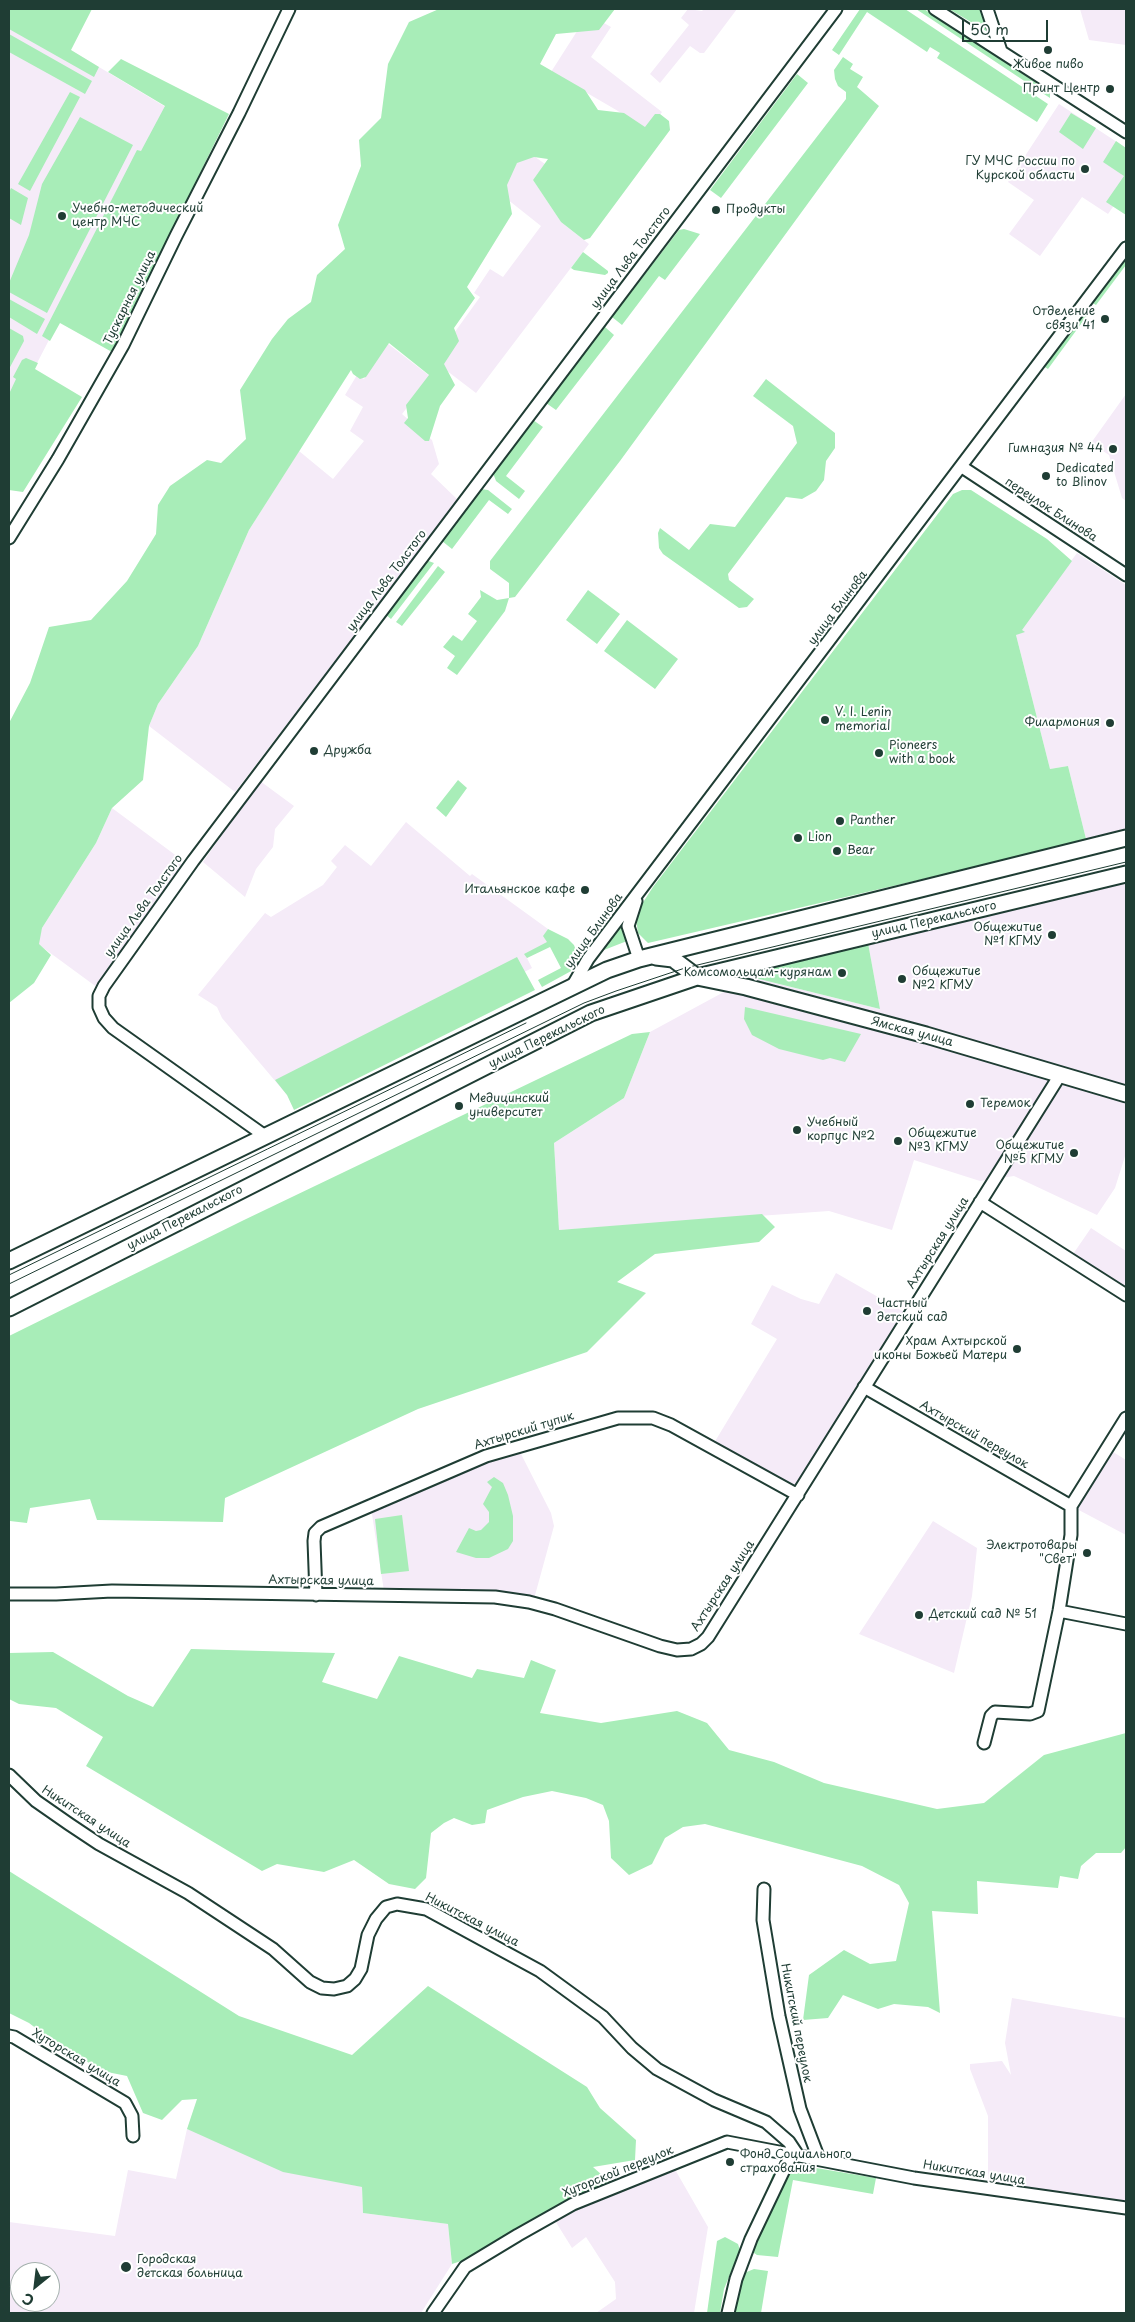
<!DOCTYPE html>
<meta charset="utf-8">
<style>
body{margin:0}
#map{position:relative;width:1135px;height:2322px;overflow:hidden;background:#fff;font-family:"Playpen Sans",sans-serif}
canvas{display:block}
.frame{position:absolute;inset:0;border:10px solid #1f3d34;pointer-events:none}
.north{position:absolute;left:10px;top:2262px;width:50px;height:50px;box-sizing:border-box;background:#fff;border:1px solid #a5b1ae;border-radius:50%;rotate:209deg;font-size:14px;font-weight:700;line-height:20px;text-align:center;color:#1f3d34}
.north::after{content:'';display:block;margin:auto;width:18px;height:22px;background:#1f3d34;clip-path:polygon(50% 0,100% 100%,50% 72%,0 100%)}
.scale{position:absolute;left:962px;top:20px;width:86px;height:22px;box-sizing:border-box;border:2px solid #1f3d34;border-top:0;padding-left:6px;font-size:15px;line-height:18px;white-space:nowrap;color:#1f3d34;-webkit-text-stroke:4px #fff;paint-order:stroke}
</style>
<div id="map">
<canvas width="1135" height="2322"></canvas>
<div class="frame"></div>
<div class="north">С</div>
<div class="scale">50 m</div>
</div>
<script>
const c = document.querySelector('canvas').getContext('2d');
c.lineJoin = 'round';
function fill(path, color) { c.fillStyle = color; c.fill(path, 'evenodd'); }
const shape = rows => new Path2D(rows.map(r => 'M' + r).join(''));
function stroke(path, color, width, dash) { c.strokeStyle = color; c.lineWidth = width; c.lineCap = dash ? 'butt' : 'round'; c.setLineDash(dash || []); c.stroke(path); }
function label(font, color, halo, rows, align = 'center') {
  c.font = font + ' "Playpen Sans",sans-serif'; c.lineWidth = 4; c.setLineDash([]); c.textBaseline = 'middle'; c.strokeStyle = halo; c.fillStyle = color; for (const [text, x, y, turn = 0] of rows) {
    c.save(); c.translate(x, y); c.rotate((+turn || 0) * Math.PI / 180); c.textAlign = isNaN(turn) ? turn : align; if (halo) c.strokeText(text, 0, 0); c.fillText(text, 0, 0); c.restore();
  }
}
fill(shape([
 [688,9,702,11,704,9,737,9,704,53,700,53,690,46,660,83,650,74,689,25,681,18],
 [1080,9,1126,9,1126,45,1089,40],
 [9,13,169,109,9,417],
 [588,14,611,27,591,57,662,112,646,133,618,111,551,72],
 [1059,104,1126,148,1126,188,1108,214,1082,197,1040,256,1009,234,1034,200,1008,182],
 [531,154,545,164,533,180,561,222,589,244,476,393,434,361,480,297,474,293,490,269,503,277,541,226,507,199,505,182,520,158],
 [387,343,431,377,402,414,432,440,439,464,431,474,458,500,235,792,149,726,158,704,198,646,249,530,299,451,333,479,364,441,350,431,363,407,345,395,357,375,364,379],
 [1126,394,1126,501,1122,498,1109,455,1091,443],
 [1077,553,1126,585,1126,829,1086,839,1068,766,1050,769,1016,635],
 [260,781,294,806,275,829,273,847,256,869,245,897,203,862],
 [112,808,178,857,182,865,98,988,38,944,42,928,96,843],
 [406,822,470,876,472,874,548,929,544,936,550,946,527,958,532,968,287,1095,222,1018,217,1007,198,995,265,913,271,917,323,885,337,867,331,861,345,845,371,866],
 [1126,882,1126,1153,1115,1188,1097,1215,1014,1176,980,1181,914,1160,892,1230,829,1211,559,1230,554,1143,624,1098,650,1032,722,993,743,975,880,1009,868,943],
 [1091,1228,1126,1251,1126,1293,1071,1257],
 [836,1273,906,1313,859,1383,794,1488,714,1443,777,1339,751,1324,772,1285,801,1299,819,1304],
 [519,1450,551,1513,554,1526,534,1599,384,1591,371,1508,465,1468],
 [1110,1450,1126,1460,1126,1535,1075,1508],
 [933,1521,977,1548,972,1596,954,1673,859,1634],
 [1012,1998,1126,2018,1126,2213,988,2191,988,2116,970,2069,970,2064,1002,2061,1011,2075,1005,2043],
 [187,2129,341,2182,362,2187,363,2213,448,2224,452,2264,421,2313,9,2313,9,2222,115,2236,128,2170,176,2179],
 [20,2272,50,2272,50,2302,20,2302],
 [669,2159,708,2227,694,2313,596,2313,616,2299,615,2282,586,2237,572,2248,549,2211]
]), '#f5ebf8');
fill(shape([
 [9,9,92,9,71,50,99,67,94,77,9,29],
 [439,9,615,9,599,30,556,34,540,64,585,90,598,110,624,113,645,127,655,114,660,114,669,121,670,130,590,238,584,240,561,222,533,180,548,159,534,157,517,163,507,185,512,214,467,287,475,298,454,328,459,341,444,364,455,385,440,406,429,441,425,441,404,423,408,418,406,405,429,375,389,343,366,377,360,379,353,374,351,370,249,530,198,646,158,704,149,726,143,780,112,808,96,843,42,928,39,944,51,955,34,983,9,1003,9,723,30,683,49,627,91,620,127,581,156,534,158,505,170,486,207,460,221,463,246,439,240,390,272,339,288,319,311,302,317,275,345,249,338,225,361,166,359,140,381,118,388,64,409,22],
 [860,9,905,9,1048,104,1037,122,937,58,940,53,930,47,927,52,867,12,839,55,832,50],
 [916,9,924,9,1050,92,1050,98],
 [949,9,982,9,988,29,986,31],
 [9,34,92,81,85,94,9,52],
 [843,57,853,64,850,69,863,77,857,87,879,106,620,461,515,597,509,598,505,611,457,675,447,668,455,656,443,647,453,635,462,641,477,621,468,614,481,597,480,590,497,600,509,598,509,583,490,569,490,561,846,99,846,92,838,86,835,79,834,70],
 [121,59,229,114,112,352,60,323,50,341,42,336,137,150,141,151,165,106,108,72],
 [797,74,808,83,721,198,710,190],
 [70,92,80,97,30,191,18,184],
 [1071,113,1096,128,1083,149,1059,132],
 [80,117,133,145,47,313,9,292,9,283,29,235,42,184],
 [1116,141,1126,148,1126,215,1106,202,1124,176,1103,162],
 [11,188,28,198,21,225,9,218,9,192],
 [684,229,700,234,665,280,659,276,622,325,612,317,679,230],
 [583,252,608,271,608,273,605,275,574,270,571,268],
 [1126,255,1126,265,1096,305,1091,302],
 [9,299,45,319,37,334,9,317],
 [1085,310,1089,313,1048,369,1043,366],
 [605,327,614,335,556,410,546,403],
 [9,328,23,336,24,341,9,369],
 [26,358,38,363,35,369,82,397,23,492,9,490,9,394,16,379,13,377,22,360],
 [766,379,835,433,835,448,826,461,824,480,816,491,802,499,786,497,728,574,729,580,754,599,747,607,739,608,663,554,659,548,658,533,660,528,689,550,710,524,735,527,797,443,793,426,753,396],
 [533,420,543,427,506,476,525,491,519,499,496,481,493,473],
 [481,489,488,490,512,509,508,514,489,500,452,549,442,541],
 [962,490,971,490,1047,539,1072,561,1022,630,1025,632,1016,635,1050,769,1068,766,1086,839,1082,842,648,943,638,933,636,919,640,907,653,887,953,494],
 [426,560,434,563,391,619,385,614],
 [438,566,445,572,402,626,396,622],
 [588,590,620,614,597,644,566,620],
 [627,620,678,659,655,689,604,651],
 [458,780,467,788,446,817,436,808],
 [622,926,625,928,627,941,604,950,602,949,618,927],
 [548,929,568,939,574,945,579,959,573,970,542,987,538,980,561,968,550,947,527,958,524,954,547,942,543,936],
 [868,943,880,1009,743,975],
 [517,957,535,990,294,1110,287,1095,275,1080],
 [745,1007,861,1034,845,1062,830,1058,823,1060,779,1049,752,1035,744,1019],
 [650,1032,624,1098,554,1143,559,1230,762,1214,775,1227,759,1242,655,1254,617,1282,646,1293,587,1352,418,1409,225,1498,223,1522,97,1520,90,1499,30,1508,27,1523,10,1521,9,1336,244,1220,632,1034],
 [494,1477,503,1483,508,1495,513,1516,513,1541,508,1549,489,1558,476,1558,456,1552,469,1528,476,1531,481,1530,489,1522,489,1512,483,1504,492,1487,487,1482],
 [402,1515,409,1571,381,1574,375,1519],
 [191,1649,335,1653,322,1682,377,1699,399,1656,472,1678,477,1669,524,1678,531,1660,556,1670,540,1713,601,1723,677,1711,707,1723,729,1750,774,1762,824,1783,937,1809,984,1803,1044,1755,1126,1733,1126,1847,1121,1853,1096,1853,1081,1866,1078,1879,1060,1876,1058,1888,977,1881,978,1914,932,1911,940,2013,928,2007,894,2004,878,2009,843,1995,828,2018,803,2020,809,1975,844,1950,870,1964,896,1961,909,1903,899,1885,862,1866,705,1824,683,1827,665,1838,652,1864,629,1875,611,1858,609,1821,603,1805,586,1798,552,1791,523,1797,487,1810,485,1823,472,1825,454,1818,444,1823,431,1833,426,1878,415,1889,389,1884,354,1860,324,1872,277,1864,262,1871,86,1766,103,1737,56,1708,19,1704,9,1699,9,1653,53,1652,128,1696,153,1707],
 [9,1871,239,2016,352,2055,428,1986,587,2087,600,2108,636,2140,635,2160,593,2167,611,2183,549,2211,470,2258,452,2264,448,2224,363,2213,362,2187,283,2172,187,2129,197,2099,182,2100,162,2120,143,2113,127,2076,107,2072,66,2051,29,2023,9,2013],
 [781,2164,792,2164,876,2178,873,2194,793,2180,778,2257,757,2255,751,2251,748,2241,774,2171],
 [725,2237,738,2244,740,2250,724,2289,720,2313,707,2313,717,2241],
 [754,2269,768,2271,761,2313,735,2313,741,2278,744,2273]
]), '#a8edb8');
const minor = shape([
 [935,9,1126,132],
 [987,9,1001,51],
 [962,467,1126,575],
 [9,538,58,459,123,345,176,236,239,113,289,9],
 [636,901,628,926,639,959],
 [573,985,588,959,1126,248],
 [265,1136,113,1028,104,1018,99,1007,99,996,104,986,193,861,836,9],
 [980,1202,1126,1295],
 [864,1387,1071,1506,1071,1535,1059,1611,1038,1711,1030,1714,995,1712,991,1716,984,1743],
 [1071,1506,1126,1418],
 [9,1594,56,1594,112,1591,495,1597,529,1602,555,1609,660,1646,677,1650,691,1649,701,1644,708,1637,1060,1075],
 [316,1595,314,1541,315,1533,321,1527,486,1456,618,1418,653,1418,671,1425,798,1495],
 [1059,1611,1126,1624],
 [9,1775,36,1801,69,1824,99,1844,188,1893,273,1949,310,1982,322,1988,334,1989,347,1986,355,1979,361,1969,368,1935,376,1919,386,1907,397,1904,426,1909,540,1971,603,2017,632,2048,657,2069,714,2100,766,2122,789,2142,797,2154],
 [764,1889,763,1920,779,2016,800,2109,819,2159],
 [9,2036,14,2037,125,2103,132,2116,133,2136],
 [433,2313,465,2267,518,2235,573,2204,727,2142,914,2178,1126,2208],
 [728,2313,736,2279,751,2239,792,2153]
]);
const major = shape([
 [656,957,673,959,697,977,746,987,926,1035,1126,1094],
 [9,1261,607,970,639,959,1126,838],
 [9,1308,591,1013,697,977,1126,874]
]);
stroke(minor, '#1f3d34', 15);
stroke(major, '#1f3d34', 19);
stroke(minor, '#fff', 11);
stroke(major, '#fff', 15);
stroke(shape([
 [9,1275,526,1023],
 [9,1284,584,1003,616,991,685,968,1126,862]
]), '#1f3d34', 1);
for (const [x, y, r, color] of [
 [1048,50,5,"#1f3d34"],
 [1110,89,5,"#1f3d34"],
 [1085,169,5,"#1f3d34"],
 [716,210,5,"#1f3d34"],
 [62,216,5,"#1f3d34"],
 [1105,319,5,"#1f3d34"],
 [1113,449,5,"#1f3d34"],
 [1046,476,5,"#1f3d34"],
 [825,720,5,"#1f3d34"],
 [1110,723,5,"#1f3d34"],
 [314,751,5,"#1f3d34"],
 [879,753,5,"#1f3d34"],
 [840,821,5,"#1f3d34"],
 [798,838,5,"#1f3d34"],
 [837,851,5,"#1f3d34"],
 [585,890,5,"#1f3d34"],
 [1052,935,5,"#1f3d34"],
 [842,973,5,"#1f3d34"],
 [902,979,5,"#1f3d34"],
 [970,1104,5,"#1f3d34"],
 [459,1106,5,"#1f3d34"],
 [797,1130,5,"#1f3d34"],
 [898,1141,5,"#1f3d34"],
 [1074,1153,5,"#1f3d34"],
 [867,1311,5,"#1f3d34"],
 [1017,1349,5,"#1f3d34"],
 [1087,1553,5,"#1f3d34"],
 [919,1615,5,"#1f3d34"],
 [730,2162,5,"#1f3d34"],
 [126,2267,6,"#1f3d34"]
]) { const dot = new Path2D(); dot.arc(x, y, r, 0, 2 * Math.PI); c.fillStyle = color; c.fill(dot); stroke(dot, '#fff', 2); }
label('12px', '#1f3d34', '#fff', [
 ["Живое пиво",1048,65,"center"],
 ["Принт Центр",1100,89,"right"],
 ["ГУ МЧС России по",1075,162,"right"],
 ["Курской области",1075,176,"right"],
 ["Учебно-методический",72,209],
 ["центр МЧС",72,223],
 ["Продукты",726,210],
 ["Отделение",1095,312,"right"],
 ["связи 41",1095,326,"right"],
 ["Гимназия № 44",1103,449,"right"],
 ["Dedicated",1056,469],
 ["to Blinov",1056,483],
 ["V. I. Lenin",835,713],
 ["memorial",835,727],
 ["Филармония",1100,723,"right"],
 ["Pioneers",889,746],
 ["with a book",889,760],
 ["Дружба",324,751],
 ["Panther",850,821],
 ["Lion",808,838],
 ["Bear",847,851],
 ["Итальянское кафе",575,890,"right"],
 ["Общежитие",1042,928,"right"],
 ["№1 КГМУ",1042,942,"right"],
 ["Общежитие",912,972],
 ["№2 КГМУ",912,986],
 ["Комсомольцам-курянам",832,973,"right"],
 ["Медицинский",469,1099],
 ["университет",469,1113],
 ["Теремок",980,1104],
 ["Учебный",807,1123],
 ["корпус №2",807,1137],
 ["Общежитие",908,1134],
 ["№3 КГМУ",908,1148],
 ["Общежитие",1064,1146,"right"],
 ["№5 КГМУ",1064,1160,"right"],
 ["Частный",877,1304],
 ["детский сад",877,1318],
 ["Храм Ахтырской",1007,1342,"right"],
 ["иконы Божьей Матери",1007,1356,"right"],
 ["Электротовары",1077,1546,"right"],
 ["\"Свет\"",1077,1560,"right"],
 ["Детский сад № 51",929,1615],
 ["Фонд Социального",740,2155],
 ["страхования",740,2169],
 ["Городская",137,2260],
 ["детская больница",137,2274]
], 'left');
label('12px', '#1f3d34', '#fff', [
 ["улица Льва Толстого",631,258,-53],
 ["Тускарная улица",130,298,-64],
 ["переулок Блинова",1051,510,33],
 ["улица Льва Толстого",387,581,-53],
 ["улица Блинова",838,608,-53],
 ["улица Льва Толстого",144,906,-54],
 ["улица Перекальского",934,920,-13],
 ["улица Блинова",594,931,-54],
 ["Ямская улица",912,1032,15],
 ["улица Перекальского",547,1037,-26],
 ["улица Перекальского",185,1218,-27],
 ["Ахтырская улица",938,1243,-58],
 ["Ахтырский тупик",524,1431,-17],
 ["Ахтырский переулок",974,1435,30],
 ["Ахтырская улица",321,1581,1],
 ["Ахтырская улица",723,1586,-57],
 ["Никитская улица",86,1817,33],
 ["Никитская улица",472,1920,27],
 ["Никитский переулок",796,2023,79],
 ["Хуторская улица",76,2058,31],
 ["Хуторской переулок",618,2172,-22],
 ["Никитская улица",974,2173,9]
]);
</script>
